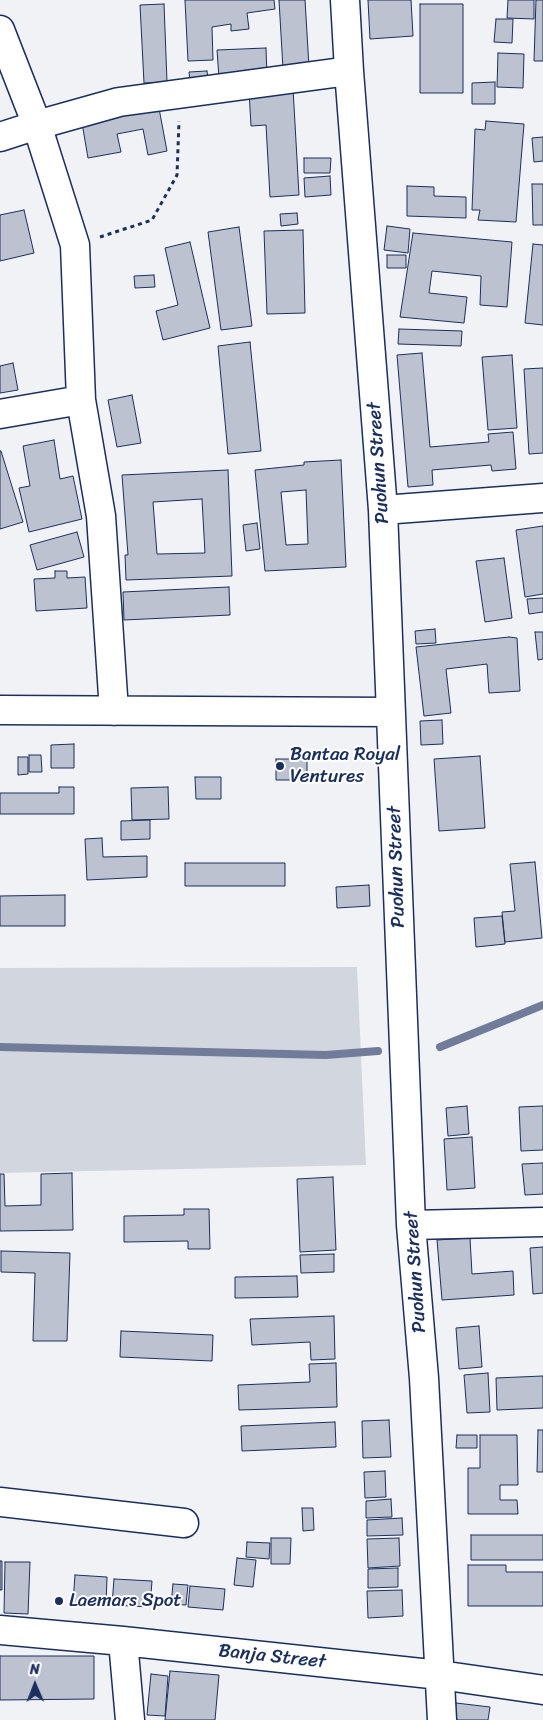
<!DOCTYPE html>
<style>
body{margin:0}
#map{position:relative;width:543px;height:1720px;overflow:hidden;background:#f1f2f5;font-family:Sriracha,sans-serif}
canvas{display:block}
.north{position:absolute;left:10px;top:1660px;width:50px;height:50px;-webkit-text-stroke:4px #fff;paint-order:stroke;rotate:359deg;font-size:14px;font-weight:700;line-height:20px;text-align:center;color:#1b2f5e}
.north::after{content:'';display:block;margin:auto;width:18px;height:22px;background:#1b2f5e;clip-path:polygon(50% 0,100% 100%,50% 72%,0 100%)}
</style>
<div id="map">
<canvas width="543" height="1720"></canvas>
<div class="north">N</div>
</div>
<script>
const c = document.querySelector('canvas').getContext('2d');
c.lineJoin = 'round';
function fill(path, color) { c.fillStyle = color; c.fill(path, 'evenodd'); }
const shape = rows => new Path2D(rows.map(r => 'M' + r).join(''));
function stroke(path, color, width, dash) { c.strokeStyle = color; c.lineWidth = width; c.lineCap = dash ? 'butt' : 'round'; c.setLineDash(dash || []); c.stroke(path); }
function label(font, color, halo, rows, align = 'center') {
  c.font = font + ' Sriracha,sans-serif'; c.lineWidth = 4; c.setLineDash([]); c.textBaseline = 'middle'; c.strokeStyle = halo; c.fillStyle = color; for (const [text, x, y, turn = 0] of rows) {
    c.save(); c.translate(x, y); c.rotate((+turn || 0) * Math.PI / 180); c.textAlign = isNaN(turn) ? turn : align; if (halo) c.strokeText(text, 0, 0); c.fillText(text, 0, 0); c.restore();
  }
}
fill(shape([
 [357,967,366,1165,0,1173,0,968]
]), '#d2d6df');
stroke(shape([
 [0,1047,326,1055,378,1051],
 [440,1047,543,1005]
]), '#707c9a', 8);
const building = shape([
 [185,0,274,0,275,9,247,13,249,29,231,31,231,24,212,27,213,60,188,61,185,0],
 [279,0,305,0,309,67,283,69,279,0],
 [368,0,411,0,413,36,370,39,368,0],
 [508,0,534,0,534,19,507,18,508,0],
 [536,0,543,0,543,61,534,61,536,0],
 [164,4,167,82,144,83,140,5,164,4],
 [420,4,463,4,463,93,420,93,420,4],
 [496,19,513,19,512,43,494,42,496,19],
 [266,48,267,76,219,78,217,50,266,48],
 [498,53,524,54,523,88,497,87,498,53],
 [207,71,208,79,190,81,189,72,207,71],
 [495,82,495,104,472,104,472,83,495,82],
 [293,88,299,195,270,197,266,125,251,126,249,91,293,88],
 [158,103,167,151,148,155,143,129,117,134,121,152,88,158,81,117,158,103],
 [486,121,524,124,516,222,478,220,480,210,472,210,475,129,485,130,486,121],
 [543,137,543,161,534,162,532,138,543,137],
 [304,158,331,158,330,173,304,173,304,158],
 [330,176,331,195,305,197,304,178,330,176],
 [532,184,543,184,543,225,533,225,532,184],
 [407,186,434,187,434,196,466,197,466,218,407,216,407,186],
 [24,210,34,253,0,261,0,215,24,210],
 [297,213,298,224,281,226,280,214,297,213],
 [387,226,410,229,408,253,384,250,387,226],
 [239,227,252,326,221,330,208,232,239,227],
 [303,230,305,313,267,314,264,231,303,230],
 [413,233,512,242,507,307,480,305,481,276,432,271,429,293,467,297,464,323,400,317,413,233],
 [190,242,210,328,163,340,156,311,178,305,165,248,190,242],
 [533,244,543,245,543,325,525,323,533,244],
 [387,255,406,255,406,268,387,268,387,255],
 [154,275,155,287,135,288,134,276,154,275],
 [399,329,462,331,461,346,398,344,399,329],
 [250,342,261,451,228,454,218,346,250,342],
 [422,353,430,447,489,442,488,434,513,432,516,469,492,471,491,465,432,470,433,485,408,487,397,355,422,353],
 [512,355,517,428,488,430,482,357,512,355],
 [13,363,18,390,0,393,0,366,13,363],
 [543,368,543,453,529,454,524,369,543,368],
 [132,395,141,443,117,447,108,400,132,395],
 [54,440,60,479,73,476,82,519,29,532,19,488,30,486,23,446,54,440],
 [0,451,1,451,23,522,0,529,0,451],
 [341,460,346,567,265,571,255,470,304,465,304,462,341,460],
 [306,490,308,544,286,545,281,492,306,490],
 [228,470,232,576,126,580,125,555,128,555,122,475,228,470],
 [202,499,205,553,157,554,153,502,202,499],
 [257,523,260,549,246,551,243,525,257,523],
 [543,526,543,594,525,597,516,530,543,526],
 [77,532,84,557,37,570,30,545,77,532],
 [504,558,512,618,485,622,476,561,504,558],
 [55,571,67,571,67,578,85,577,87,608,36,611,34,579,55,578,55,571],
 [229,587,230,615,124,620,123,592,229,587],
 [543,598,543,612,529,614,527,599,543,598],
 [435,629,436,643,416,644,415,631,435,629],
 [535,632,543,632,543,659,538,660,535,632],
 [509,637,517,638,520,691,489,693,487,664,446,669,451,713,424,716,416,647,509,637],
 [442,720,443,744,421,745,420,721,442,720],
 [74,744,74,768,51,768,51,745,74,744],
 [29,755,41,755,42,772,29,772,29,755],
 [480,756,485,828,439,831,434,759,480,756],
 [18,757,28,757,28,774,18,775,18,757],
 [276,759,307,759,307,780,276,780,276,759],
 [195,777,221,777,221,799,196,799,195,777],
 [59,787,74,787,74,814,0,814,0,793,59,793,59,787],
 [168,787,169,819,132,820,131,788,168,787],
 [150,820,150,839,121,840,121,821,150,820],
 [102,838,103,857,147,856,147,877,87,880,85,839,102,838],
 [535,862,542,938,505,942,502,912,515,911,510,864,535,862],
 [185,863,285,863,285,886,185,886,185,863],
 [369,885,370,906,337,908,336,887,369,885],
 [65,895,65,926,0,926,0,896,65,895],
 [502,916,505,944,476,947,474,918,502,916],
 [467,1106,469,1134,448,1136,446,1108,467,1106],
 [543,1106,543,1150,521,1151,519,1107,543,1106],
 [472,1137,475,1188,447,1190,444,1139,472,1137],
 [543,1163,543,1194,525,1195,522,1164,543,1163],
 [72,1173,73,1230,0,1231,0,1174,4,1174,5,1206,41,1205,41,1174,72,1173],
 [333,1177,336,1250,300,1252,297,1179,333,1177],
 [184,1209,209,1209,210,1249,188,1249,188,1241,124,1242,124,1216,184,1215,184,1209],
 [470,1238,472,1274,513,1271,514,1295,442,1300,437,1240,470,1238],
 [543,1247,543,1293,533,1294,530,1248,543,1247],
 [1,1251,70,1253,67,1341,33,1341,35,1273,1,1272,1,1251],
 [334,1254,334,1272,301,1273,300,1255,334,1254],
 [297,1276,298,1297,235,1298,235,1277,297,1276],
 [334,1316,335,1359,311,1360,310,1342,252,1345,250,1319,334,1316],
 [479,1326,482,1367,459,1369,456,1328,479,1326],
 [121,1331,213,1335,212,1361,120,1357,121,1331],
 [336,1363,337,1407,239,1410,238,1385,310,1382,309,1364,336,1363],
 [488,1373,490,1412,467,1413,464,1375,488,1373],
 [543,1376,543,1408,497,1410,496,1378,543,1376],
 [389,1420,391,1457,363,1458,362,1421,389,1420],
 [335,1422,336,1447,242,1451,241,1426,335,1422],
 [538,1430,543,1430,543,1472,537,1472,538,1430],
 [457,1435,477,1435,477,1448,456,1448,457,1435],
 [480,1435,517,1435,518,1485,500,1485,500,1500,517,1500,518,1514,468,1514,468,1468,480,1468,480,1435],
 [385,1471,386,1497,365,1498,364,1472,385,1471],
 [391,1499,392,1517,366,1518,366,1501,391,1499],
 [302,1508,313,1508,314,1530,303,1531,302,1508],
 [402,1518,403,1535,367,1536,367,1520,402,1518],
 [471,1535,543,1535,543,1560,471,1560,471,1535],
 [271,1538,291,1538,290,1564,271,1564,271,1538],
 [399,1538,400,1566,368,1568,367,1539,399,1538],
 [247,1542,270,1543,269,1559,246,1557,247,1542],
 [237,1558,256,1560,253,1587,234,1585,237,1558],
 [0,1561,2,1561,2,1590,0,1590,0,1561],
 [5,1562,30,1562,28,1614,4,1613,5,1562],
 [468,1565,506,1565,506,1572,543,1572,543,1606,468,1606,468,1565],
 [398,1568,398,1587,368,1588,368,1569,398,1568],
 [75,1575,107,1577,106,1605,73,1603,75,1575],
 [114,1579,152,1581,150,1607,112,1605,114,1579],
 [173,1584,188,1585,186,1605,171,1604,173,1584],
 [190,1586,225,1589,223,1610,188,1607,190,1586],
 [402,1590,403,1616,368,1618,367,1591,402,1590],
 [0,1656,94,1656,94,1699,0,1700,0,1656],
 [170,1671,219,1675,215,1720,165,1720,170,1671],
 [151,1674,168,1676,165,1716,147,1715,151,1674],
 [456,1703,490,1707,488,1720,454,1720,456,1703]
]);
fill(building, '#bcc2d0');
stroke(building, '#1b2f5e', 1);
const street = shape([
 [345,0,349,71,383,510,411,1225,424,1378,442,1720],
 [0,30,37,125,75,245,81,400,101,516,114,711],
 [0,137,37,125,119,102,349,71],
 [0,414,81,400],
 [383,510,543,498],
 [0,710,390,712],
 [411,1225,543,1222],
 [0,1502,184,1523],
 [0,1630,123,1641,440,1675,543,1690],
 [123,1641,130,1720]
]);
stroke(street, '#1b2f5e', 31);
stroke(shape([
 [100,237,152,220,177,175,179,121]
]), '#1b2f5e', 3, [4, 4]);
stroke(street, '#fff', 28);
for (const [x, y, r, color] of [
 [280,766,5,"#1b2f5e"],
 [59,1601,5,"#1b2f5e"]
]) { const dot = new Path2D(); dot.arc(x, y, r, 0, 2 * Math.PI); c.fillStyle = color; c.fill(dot); stroke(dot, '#fff', 2); }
label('19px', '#1b2f5e', '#fff', [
 ["Puohun Street",379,463,-94],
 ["Puohun Street",397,867,-92],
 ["Puohun Street",416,1272,-94],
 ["Banja Street",272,1657,6]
]);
label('19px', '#1b2f5e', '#fff', [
 ["Bantaa Royal",290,755],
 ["Ventures",290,777],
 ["Laemars Spot",69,1601]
], 'left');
</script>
